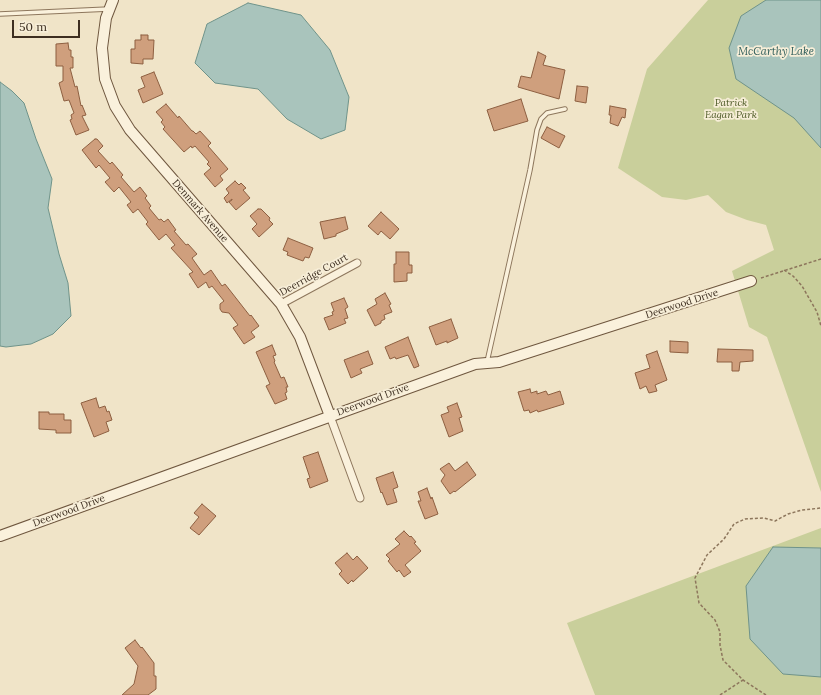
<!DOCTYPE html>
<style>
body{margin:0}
#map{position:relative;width:821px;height:695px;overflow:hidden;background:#f0e4c8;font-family:Lora,serif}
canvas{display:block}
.scale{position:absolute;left:12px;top:20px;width:68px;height:18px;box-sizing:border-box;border:2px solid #3d2e20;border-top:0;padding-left:5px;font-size:12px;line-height:14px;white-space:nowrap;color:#3d2e20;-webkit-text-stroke:3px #f7eed8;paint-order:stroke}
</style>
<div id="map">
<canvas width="821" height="695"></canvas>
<div class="scale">50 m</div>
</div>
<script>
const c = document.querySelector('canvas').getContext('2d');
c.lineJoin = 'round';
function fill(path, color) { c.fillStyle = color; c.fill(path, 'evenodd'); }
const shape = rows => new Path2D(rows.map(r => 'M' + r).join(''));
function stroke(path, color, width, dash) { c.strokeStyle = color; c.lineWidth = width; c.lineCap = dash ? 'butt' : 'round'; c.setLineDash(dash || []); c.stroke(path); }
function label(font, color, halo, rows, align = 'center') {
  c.font = font + ' Lora,serif'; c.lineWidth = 3.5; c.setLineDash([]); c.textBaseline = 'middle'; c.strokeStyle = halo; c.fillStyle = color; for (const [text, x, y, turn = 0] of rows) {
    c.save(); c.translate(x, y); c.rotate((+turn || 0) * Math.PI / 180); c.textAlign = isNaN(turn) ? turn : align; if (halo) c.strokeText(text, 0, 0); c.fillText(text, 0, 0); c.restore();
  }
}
fill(shape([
 [708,0,821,0,821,492,767,337,749,327,732,271,774,250,766,225,747,220,726,212,708,195,686,200,662,197,618,168,647,69],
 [821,528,821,695,595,695,567,623]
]), '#c9cf9b');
const water = shape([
 [766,0,821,0,821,148,794,118,736,79,729,48,741,16,766,0],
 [248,3,301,15,330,50,349,97,345,130,321,139,287,119,258,89,215,83,195,63,207,24,248,3],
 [0,82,12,91,24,103,36,139,52,179,48,208,59,254,68,283,71,316,53,334,31,344,6,347,0,346,0,82],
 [773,547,821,548,821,677,783,674,750,639,746,586,773,547]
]);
fill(water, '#a9c4bc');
stroke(water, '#6f938a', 1);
const building = shape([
 [141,35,148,35,148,40,154,40,153,59,143,59,143,64,131,63,131,49,135,49,135,40,141,40,141,35],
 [68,43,69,50,71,50,71,57,73,57,73,68,70,68,75,87,77,86,81,106,82,105,86,115,82,116,89,130,76,135,70,120,72,119,71,115,74,113,69,100,64,101,59,83,63,81,63,66,56,66,56,44,68,43],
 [538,52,546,56,543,65,565,70,559,99,518,87,521,76,531,78,538,52],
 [154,72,163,94,143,103,138,90,145,87,141,77,154,72],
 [577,86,588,87,586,103,575,101,577,86],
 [521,99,528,121,494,131,487,110,521,99],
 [166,104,178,118,179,116,192,131,193,131,196,134,200,131,211,143,208,146,228,169,220,176,223,180,215,187,204,174,211,168,207,164,209,162,195,146,192,148,191,146,184,152,163,129,165,127,161,122,163,120,156,112,166,104],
 [610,106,626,109,625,118,622,117,618,126,610,123,611,115,609,115,610,106],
 [547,127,565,136,559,148,541,138,547,127],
 [95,139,97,139,103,146,98,151,110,164,112,162,123,175,121,177,134,192,140,187,147,196,145,198,151,206,149,208,159,220,161,219,164,222,168,219,176,230,174,231,186,245,188,244,197,254,192,258,204,275,211,270,222,286,225,284,250,316,251,315,259,326,251,332,255,337,244,344,233,328,238,325,229,313,222,312,220,309,220,304,224,301,212,286,209,288,206,282,198,288,189,274,193,272,171,248,175,245,166,234,159,240,146,224,148,222,138,209,133,213,127,205,131,202,119,187,114,192,105,182,110,178,99,165,96,168,82,150,95,139],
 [235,181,239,185,241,183,246,188,243,190,250,198,236,210,229,202,232,200,232,199,227,203,224,198,229,193,226,189,235,181],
 [258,209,261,209,270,218,269,220,273,224,259,237,252,229,257,224,250,216,258,209],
 [381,212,399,229,390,239,381,231,378,235,368,226,381,212],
 [345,217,348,229,336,234,336,236,324,239,320,222,345,217],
 [288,238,313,248,309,258,305,257,303,261,287,255,288,252,283,250,288,238],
 [396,252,409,252,409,265,412,265,412,273,407,273,407,281,394,282,394,264,396,264,396,252],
 [385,293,391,304,389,305,392,312,384,315,385,319,381,321,381,323,375,326,367,310,377,304,375,299,385,293],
 [344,298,348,307,345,309,348,318,344,319,346,323,329,330,324,318,333,315,332,312,334,311,331,303,344,298],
 [451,319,458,338,447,343,447,341,436,345,429,327,451,319],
 [408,337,419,366,414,368,408,355,396,359,395,357,390,359,385,347,408,337],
 [670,341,688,342,688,353,670,352,670,341],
 [272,345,276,355,273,356,275,361,274,362,281,378,284,377,288,387,286,387,287,392,285,393,287,399,275,404,266,386,270,384,256,352,272,345],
 [718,349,753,350,753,361,740,362,739,371,732,371,732,362,717,362,718,349],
 [368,351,373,364,360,369,362,373,351,378,344,360,368,351],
 [657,351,667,380,655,385,657,391,649,393,646,386,640,389,635,373,650,368,646,355,657,351],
 [530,389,531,393,537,391,537,394,546,391,548,395,560,391,564,404,538,412,537,410,530,413,529,410,524,411,518,392,530,389],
 [96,398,99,408,105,406,107,412,109,411,112,420,106,422,109,431,94,437,81,403,96,398],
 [457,403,462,417,459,418,463,431,449,437,441,415,449,412,447,407,457,403],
 [39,412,49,412,49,414,64,414,64,420,71,420,71,433,56,433,56,430,39,429,39,412],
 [318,452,328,481,310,488,307,479,310,478,303,457,318,452],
 [467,462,476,475,455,492,454,491,450,494,441,481,445,475,440,469,449,463,455,471,467,462],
 [393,472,398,487,393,489,397,502,387,505,382,492,381,493,376,478,393,472],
 [427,488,431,499,432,497,438,514,425,519,418,501,421,501,418,492,427,488],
 [202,504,216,516,199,535,190,528,199,517,194,513,202,504],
 [404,531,410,537,411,536,416,542,414,543,421,551,405,565,411,572,404,577,399,570,397,572,388,561,390,559,386,555,400,544,395,539,404,531],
 [347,553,353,560,357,556,368,568,353,582,352,580,348,584,339,574,342,571,335,563,347,553],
 [135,640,141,648,142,647,154,663,154,676,156,676,156,689,148,695,122,695,134,684,138,666,125,648,135,640]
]);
fill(building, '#cf9f7d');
stroke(building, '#8d5f41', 1);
const lane = shape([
 [0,14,109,9],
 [487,362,530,170,537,130,541,119,547,113,565,109]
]);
const street = shape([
 [281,304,357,263],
 [330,416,360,498]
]);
const secondary = shape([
 [113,0,106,18,102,48,105,79,115,106,130,130,281,304,300,337,330,416],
 [0,536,475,364,499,362,751,281]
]);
stroke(lane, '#8d765c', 5.5);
stroke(street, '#8d765c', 9);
stroke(secondary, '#6f573f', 12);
stroke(shape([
 [784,270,793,276,802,286,817,312,821,326],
 [761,278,821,259],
 [720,695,743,680],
 [766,695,743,680,723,660,720,645,720,632,715,620,699,603,695,578,707,555,724,539,734,524,745,519,764,518,775,521,788,514,802,510,821,508]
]), '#8d765c', 1.5, [3, 2]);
stroke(lane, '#faf1dc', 3.5);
stroke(street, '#faf1dc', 7);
stroke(secondary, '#faf1dc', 10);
label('italic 10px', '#4d5a26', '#f7eed8', [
 ["Patrick",731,103],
 ["Eagan Park",731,115]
]);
label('10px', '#3d2e20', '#f7eed8', [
 ["Denmark Avenue",200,211,49],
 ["Deerridge Court",314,275,-29],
 ["Deerwood Drive",682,304,-18],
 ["Deerwood Drive",373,400,-20],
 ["Deerwood Drive",69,511,-20]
]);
label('italic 11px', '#2f5d5a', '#f7eed8', [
 ["McCarthy Lake",776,52]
]);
</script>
